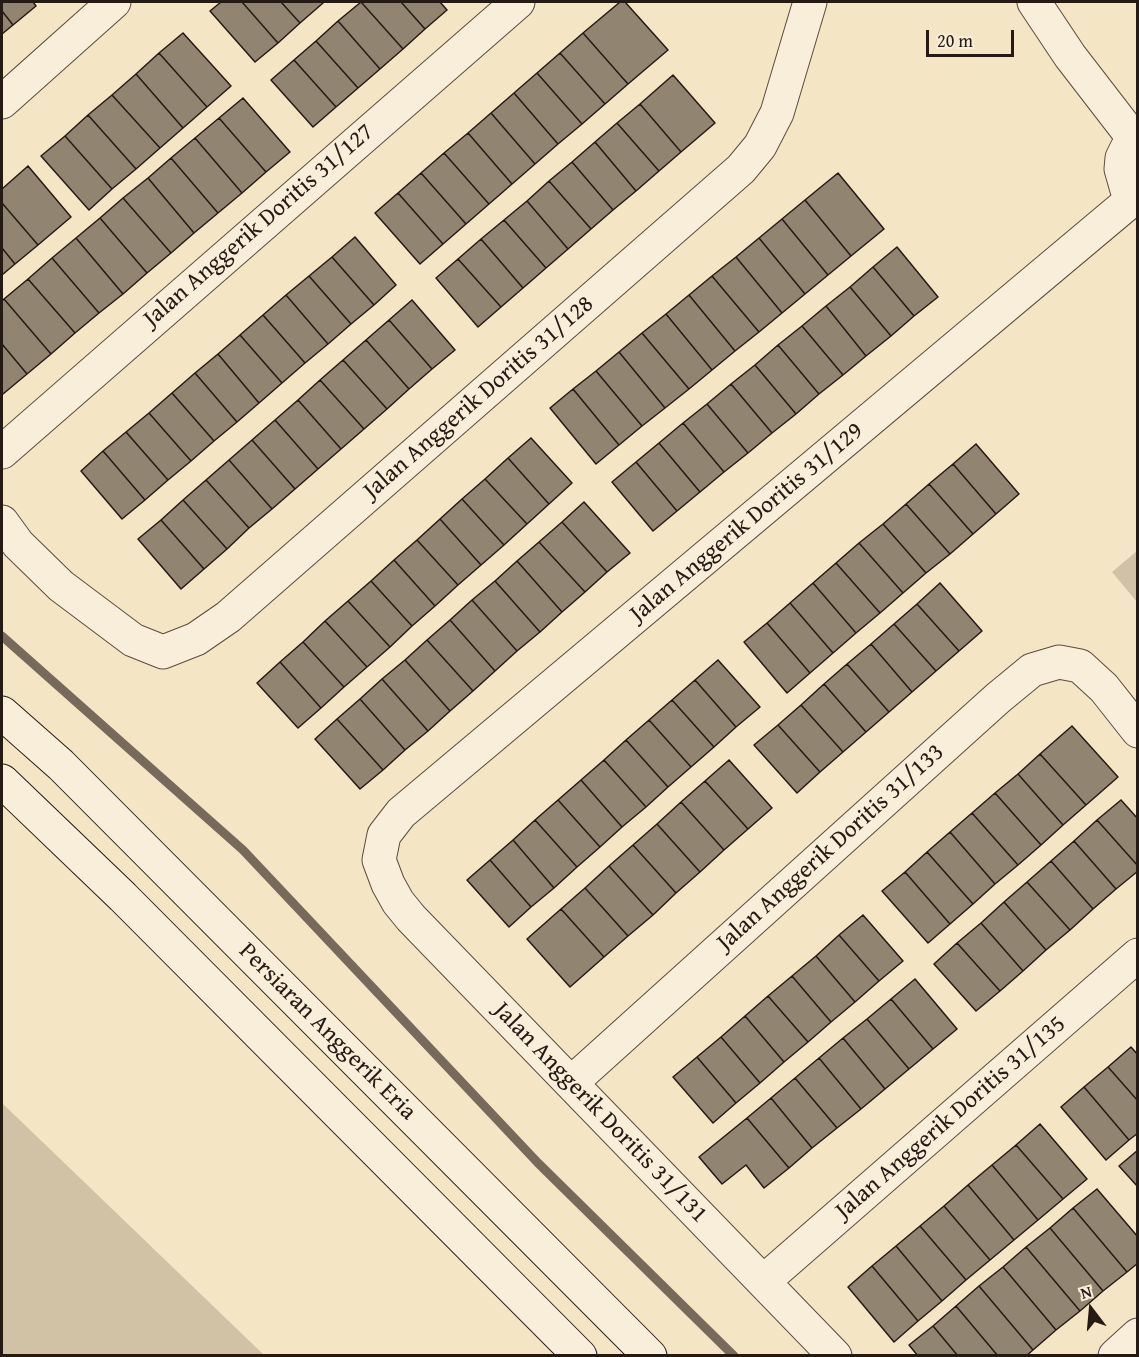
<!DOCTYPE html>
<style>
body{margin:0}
#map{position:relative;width:1139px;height:1357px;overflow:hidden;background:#f4e5c4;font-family:"Gentium Book Plus",serif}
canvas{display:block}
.frame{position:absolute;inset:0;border:3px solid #261a15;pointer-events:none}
.north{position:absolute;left:1061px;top:1279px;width:60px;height:60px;-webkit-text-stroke:4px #f8eed9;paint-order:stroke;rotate:344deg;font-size:16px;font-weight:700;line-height:24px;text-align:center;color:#261a15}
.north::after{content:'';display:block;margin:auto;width:21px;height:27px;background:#261a15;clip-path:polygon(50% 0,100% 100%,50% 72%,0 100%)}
.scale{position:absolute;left:926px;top:30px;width:88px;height:27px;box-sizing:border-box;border:3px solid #261a15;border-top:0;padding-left:8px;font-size:18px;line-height:21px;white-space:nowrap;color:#261a15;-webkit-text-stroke:4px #f8eed9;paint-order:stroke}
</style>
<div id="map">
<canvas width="1139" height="1357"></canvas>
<div class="frame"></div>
<div class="north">N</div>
<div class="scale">20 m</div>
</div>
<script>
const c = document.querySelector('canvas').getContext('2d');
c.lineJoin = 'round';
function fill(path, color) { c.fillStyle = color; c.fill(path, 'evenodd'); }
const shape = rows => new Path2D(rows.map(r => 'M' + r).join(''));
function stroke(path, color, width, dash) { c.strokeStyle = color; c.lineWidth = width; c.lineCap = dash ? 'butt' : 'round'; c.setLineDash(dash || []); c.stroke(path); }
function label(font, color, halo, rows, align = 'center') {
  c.font = font + ' "Gentium Book Plus",serif'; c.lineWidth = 4.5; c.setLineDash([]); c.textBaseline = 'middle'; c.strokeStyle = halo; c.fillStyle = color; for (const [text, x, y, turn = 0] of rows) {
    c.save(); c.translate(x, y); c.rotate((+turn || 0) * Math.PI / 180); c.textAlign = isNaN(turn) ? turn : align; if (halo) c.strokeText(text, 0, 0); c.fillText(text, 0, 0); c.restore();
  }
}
fill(shape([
 [1137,551,1137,602,1112,572],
 [2,1103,264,1355,2,1355]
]), '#d1c2a6');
stroke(shape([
 [2,636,243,850,538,1163,734,1356]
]), '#786a5a', 9);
const building = shape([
 [2,2,33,2,36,6,13,25,2,11,2,2],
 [221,2,242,2,278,43,255,62,210,11,221,2],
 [242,2,281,2,300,23,278,43,242,2],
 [281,2,321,2,323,3,300,23,281,2],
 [361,2,401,2,425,29,403,49,361,2],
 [361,2,403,49,380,69,338,21,361,2],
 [401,2,440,2,447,10,425,29,401,2],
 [620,2,625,2,668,50,628,84,583,33,620,2],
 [2,11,13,25,2,34,2,11],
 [338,21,380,69,358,88,316,41,338,21],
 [183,33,231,86,207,107,159,53,183,33],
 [583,33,628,84,605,104,560,53,583,33],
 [316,41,358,88,336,107,294,60,316,41],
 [159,53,207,107,183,128,136,74,159,53],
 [560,53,605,104,582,124,537,73,560,53],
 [294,60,336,107,313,127,271,80,294,60],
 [537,73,582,124,558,144,514,93,537,73],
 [136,74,183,128,160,148,112,95,136,74],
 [673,75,715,123,681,152,640,104,673,75],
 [514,93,558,144,535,164,491,113,514,93],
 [112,95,160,148,136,169,88,115,112,95],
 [243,98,290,152,266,172,219,118,243,98],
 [640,104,681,152,659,171,617,123,640,104],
 [491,113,535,164,512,184,468,133,491,113],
 [88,115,136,169,112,189,65,136,88,115],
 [219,118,266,172,242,193,195,138,219,118],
 [617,123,659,171,636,191,595,142,617,123],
 [468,133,512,184,489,204,444,153,468,133],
 [65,136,112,189,89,210,41,156,65,136],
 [195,138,242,193,218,213,171,158,195,138],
 [595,142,636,191,613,210,572,162,595,142],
 [444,153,489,204,466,224,421,173,444,153],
 [171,158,218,213,194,233,148,178,171,158],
 [572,162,613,210,591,229,549,181,572,162],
 [28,166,71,217,38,245,2,203,2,189,28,166],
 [421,173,466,224,443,244,398,193,421,173],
 [838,173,884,229,851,256,805,200,838,173],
 [148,178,194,233,171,253,123,198,148,178],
 [549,181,591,229,568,249,527,201,549,181],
 [398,193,443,244,420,264,375,213,398,193],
 [123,198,171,253,147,273,100,218,123,198],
 [805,200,851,256,828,275,782,219,805,200],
 [527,201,568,249,546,268,504,220,527,201],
 [2,203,38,245,15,264,2,248,2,203],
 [100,218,147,273,123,294,76,238,100,218],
 [782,219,828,275,805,294,759,238,782,219],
 [504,220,546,268,523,288,481,239,504,220],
 [355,237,396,285,374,305,332,257,355,237],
 [76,238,123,294,99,313,52,258,76,238],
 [759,238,805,294,782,313,736,257,759,238],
 [481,239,523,288,501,307,458,259,481,239],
 [897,247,938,297,914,316,873,267,897,247],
 [2,248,15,264,2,275,2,248],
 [332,257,374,305,351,324,309,276,332,257],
 [736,257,782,313,759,332,712,276,736,257],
 [52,258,99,313,75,333,28,279,52,258],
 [458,259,501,307,478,327,436,278,458,259],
 [873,267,914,316,891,336,850,287,873,267],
 [309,276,351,324,328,344,286,295,309,276],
 [712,276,759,332,735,351,689,295,712,276],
 [28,279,75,333,51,354,4,299,28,279],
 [850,287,891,336,866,356,826,306,850,287],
 [286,295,328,344,305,363,263,315,286,295],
 [689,295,735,351,712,370,666,314,689,295],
 [4,299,51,354,27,374,2,344,2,301,4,299],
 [412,300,455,350,432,369,389,320,412,300],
 [826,306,866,356,843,375,802,326,826,306],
 [666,314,712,370,689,389,642,333,666,314],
 [263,315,305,363,282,383,240,335,263,315],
 [389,320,432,369,409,389,366,340,389,320],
 [802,326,843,375,819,394,778,345,802,326],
 [642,333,689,389,665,408,619,352,642,333],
 [240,335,282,383,259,403,218,354,240,335],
 [366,340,409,389,387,409,343,360,366,340],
 [2,344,27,374,3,394,2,392,2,344],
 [778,345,819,394,796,414,755,365,778,345],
 [619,352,665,408,642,426,596,371,619,352],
 [218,354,259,403,237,422,195,373,218,354],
 [343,360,387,409,364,429,320,380,343,360],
 [755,365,796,414,772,433,731,384,755,365],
 [596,371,642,426,619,445,573,389,596,371],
 [195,373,237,422,214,441,172,393,195,373],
 [320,380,364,429,341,449,298,400,320,380],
 [731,384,772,433,748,453,707,404,731,384],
 [573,389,619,445,596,464,550,408,573,389],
 [172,393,214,441,191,461,149,413,172,393],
 [298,400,341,449,318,469,275,420,298,400],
 [707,404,748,453,724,472,683,423,707,404],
 [149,413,191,461,168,480,126,432,149,413],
 [275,420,318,469,295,489,252,440,275,420],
 [683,423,724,472,700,492,659,443,683,423],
 [126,432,168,480,145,500,103,451,126,432],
 [531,438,572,483,549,504,508,458,531,438],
 [252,440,295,489,272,509,229,460,252,440],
 [659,443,700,492,677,511,636,462,659,443],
 [976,444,1019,494,996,514,953,464,976,444],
 [103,451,145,500,122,519,81,471,103,451],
 [508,458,549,504,527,524,485,479,508,458],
 [229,460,272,509,249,528,206,480,229,460],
 [636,462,677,511,653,531,612,482,636,462],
 [953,464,996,514,973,534,929,484,953,464],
 [485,479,527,524,504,545,462,499,485,479],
 [206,480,249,528,227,549,183,500,206,480],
 [929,484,973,534,950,554,906,504,929,484],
 [462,499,504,545,481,565,440,519,462,499],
 [183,500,227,549,204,569,161,520,183,500],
 [584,502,630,553,607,572,562,522,584,502],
 [906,504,950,554,926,573,883,524,906,504],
 [440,519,481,565,458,585,417,540,440,519],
 [161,520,204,569,181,589,138,539,161,520],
 [562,522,607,572,585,592,539,542,562,522],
 [883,524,926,573,903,593,859,543,883,524],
 [417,540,458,585,435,606,394,560,417,540],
 [539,542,585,592,562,612,517,561,539,542],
 [859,543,903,593,880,613,836,563,859,543],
 [394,560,435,606,412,626,371,581,394,560],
 [517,561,562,612,540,632,495,581,517,561],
 [836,563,880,613,856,633,813,583,836,563],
 [371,581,412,626,390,647,348,601,371,581],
 [495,581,540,632,517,651,472,600,495,581],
 [813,583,856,633,833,653,790,603,813,583],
 [940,583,982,631,959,651,917,604,940,583],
 [472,600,517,651,495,671,450,620,472,600],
 [348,601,390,647,367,667,325,621,348,601],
 [790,603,833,653,810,673,767,623,790,603],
 [917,604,959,651,936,671,894,624,917,604],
 [450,620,495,671,473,691,427,640,450,620],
 [325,621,367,667,344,687,303,642,325,621],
 [767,623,810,673,787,693,744,642,767,623],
 [894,624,936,671,912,692,871,644,894,624],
 [427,640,473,691,450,711,405,660,427,640],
 [303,642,344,687,321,708,280,662,303,642],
 [871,644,912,692,889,712,847,664,871,644],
 [405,660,450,711,428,731,382,679,405,660],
 [718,660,760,707,736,727,695,680,718,660],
 [280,662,321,708,298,728,257,683,280,662],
 [847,664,889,712,866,732,824,684,847,664],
 [382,679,428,731,405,750,360,699,382,679],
 [695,680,736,727,714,747,672,700,695,680],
 [824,684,866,732,843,752,801,705,824,684],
 [360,699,405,750,383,770,337,719,360,699],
 [672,700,714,747,691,767,649,720,672,700],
 [801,705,843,752,820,772,778,725,801,705],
 [337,719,383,770,360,789,315,739,337,719],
 [649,720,691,767,668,787,626,740,649,720],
 [778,725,820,772,797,793,754,745,778,725],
 [1072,726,1118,777,1086,805,1040,754,1072,726],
 [626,740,668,787,646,807,604,760,626,740],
 [1040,754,1086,805,1063,825,1018,774,1040,754],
 [604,760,646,807,622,827,581,780,604,760],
 [729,760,772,808,748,829,705,781,729,760],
 [1018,774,1063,825,1041,845,995,793,1018,774],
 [581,780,622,827,600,847,558,800,581,780],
 [705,781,748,829,724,850,681,802,705,781],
 [995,793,1041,845,1018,865,972,813,995,793],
 [558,800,600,847,577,867,535,820,558,800],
 [1121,800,1138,819,1138,866,1097,820,1121,800],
 [681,802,724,850,700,872,657,824,681,802],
 [972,813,1018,865,995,884,950,832,972,813],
 [535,820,577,867,554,888,513,840,535,820],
 [1097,820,1138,866,1138,871,1116,889,1074,841,1097,820],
 [657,824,700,872,676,893,633,845,657,824],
 [950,832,995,884,973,904,927,852,950,832],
 [513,840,554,888,531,907,490,860,513,840],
 [1074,841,1116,889,1093,909,1051,861,1074,841],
 [633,845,676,893,653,915,609,866,633,845],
 [927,852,973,904,950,924,905,872,927,852],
 [490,860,531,907,509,927,467,880,490,860],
 [1051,861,1093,909,1070,930,1027,882,1051,861],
 [609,866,653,915,628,936,585,888,609,866],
 [905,872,950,924,928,943,882,891,905,872],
 [1027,882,1070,930,1046,950,1004,902,1027,882],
 [585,888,628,936,604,957,561,909,585,888],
 [1004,902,1046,950,1023,971,981,923,1004,902],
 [561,909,604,957,570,987,527,939,561,909],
 [863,915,903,961,879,981,839,935,863,915],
 [981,923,1023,971,1000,991,957,943,981,923],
 [839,935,879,981,855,1002,816,956,839,935],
 [957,943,1000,991,976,1011,934,964,957,943],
 [816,956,855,1002,831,1022,792,976,816,956],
 [792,976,831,1022,808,1042,768,996,792,976],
 [915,979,957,1029,933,1049,891,999,915,979],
 [768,996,808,1042,784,1062,745,1016,768,996],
 [891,999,933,1049,909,1069,867,1019,891,999],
 [745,1016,784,1062,760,1083,721,1037,745,1016],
 [867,1019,909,1069,885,1089,843,1038,867,1019],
 [721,1037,760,1083,736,1103,697,1057,721,1037],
 [843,1038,885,1089,861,1109,819,1058,843,1038],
 [1131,1047,1138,1055,1138,1101,1108,1067,1131,1047],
 [697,1057,736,1103,713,1123,673,1077,697,1057],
 [819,1058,861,1109,837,1128,795,1078,819,1058],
 [1108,1067,1138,1101,1138,1133,1129,1140,1084,1087,1108,1067],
 [795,1078,837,1128,812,1148,771,1098,795,1078],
 [1084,1087,1129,1140,1106,1160,1061,1107,1084,1087],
 [771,1098,812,1148,789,1168,747,1118,771,1098],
 [747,1118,789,1168,764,1188,746,1165,722,1184,699,1157,747,1118],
 [1040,1124,1087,1179,1063,1199,1016,1145,1040,1124],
 [1016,1145,1063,1199,1038,1220,992,1165,1016,1145],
 [1138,1150,1138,1187,1119,1166,1138,1150],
 [992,1165,1038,1220,1014,1240,968,1185,992,1165],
 [968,1185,1014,1240,990,1260,944,1206,968,1185],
 [1097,1189,1138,1237,1138,1263,1127,1272,1073,1208,1097,1189],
 [944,1206,990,1260,966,1280,920,1226,944,1206],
 [1073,1208,1127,1272,1103,1291,1050,1228,1073,1208],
 [920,1226,966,1280,942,1301,896,1246,920,1226],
 [1050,1228,1103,1291,1080,1311,1026,1247,1050,1228],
 [896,1246,942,1301,918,1321,872,1266,896,1246],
 [1026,1247,1080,1311,1056,1330,1003,1267,1026,1247],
 [872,1266,918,1321,894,1342,848,1287,872,1266],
 [1003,1267,1056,1330,1033,1350,979,1286,1003,1267],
 [979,1286,1033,1350,1026,1356,998,1356,956,1306,979,1286],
 [956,1306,998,1356,958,1356,933,1326,956,1306],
 [933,1326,958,1356,918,1356,909,1345,933,1326]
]);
fill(building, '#918470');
stroke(building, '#261a15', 1.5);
const street = shape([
 [1034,2,1070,56,1134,139],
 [2,102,114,2],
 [1138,137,1127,148,1122,158,1121,169,1127,190,1138,200],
 [2,452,518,2],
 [2,522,18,544,61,586,133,640,163,652,196,639,228,617,741,169,760,146,777,113,810,2],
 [571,1083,998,698,1032,670,1059,662,1080,666,1104,688,1138,731],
 [764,1281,1138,955],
 [835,1356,411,918,398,902,388,884,379,860,384,835,401,813,1134,198],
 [1115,1356,1138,1335]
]);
const secondary = shape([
 [2,713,61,765,650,1356],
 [2,781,123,897,580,1356]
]);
stroke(street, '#5a4d41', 35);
stroke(secondary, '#261a15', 35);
stroke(street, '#f8eed9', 33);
stroke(secondary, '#f8eed9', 33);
label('24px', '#261a15', '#f8eed9', [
 ["Jalan Anggerik Doritis 31/127",259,226,-41],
 ["Jalan Anggerik Doritis 31/128",479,398,-41],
 ["Jalan Anggerik Doritis 31/129",747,523,-40],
 ["Jalan Anggerik Doritis 31/133",831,848,-42],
 ["Persiaran Anggerik Eria",327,1032,45],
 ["Jalan Anggerik Doritis 31/131",600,1113,46],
 ["Jalan Anggerik Doritis 31/135",951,1118,-41]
]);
</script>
